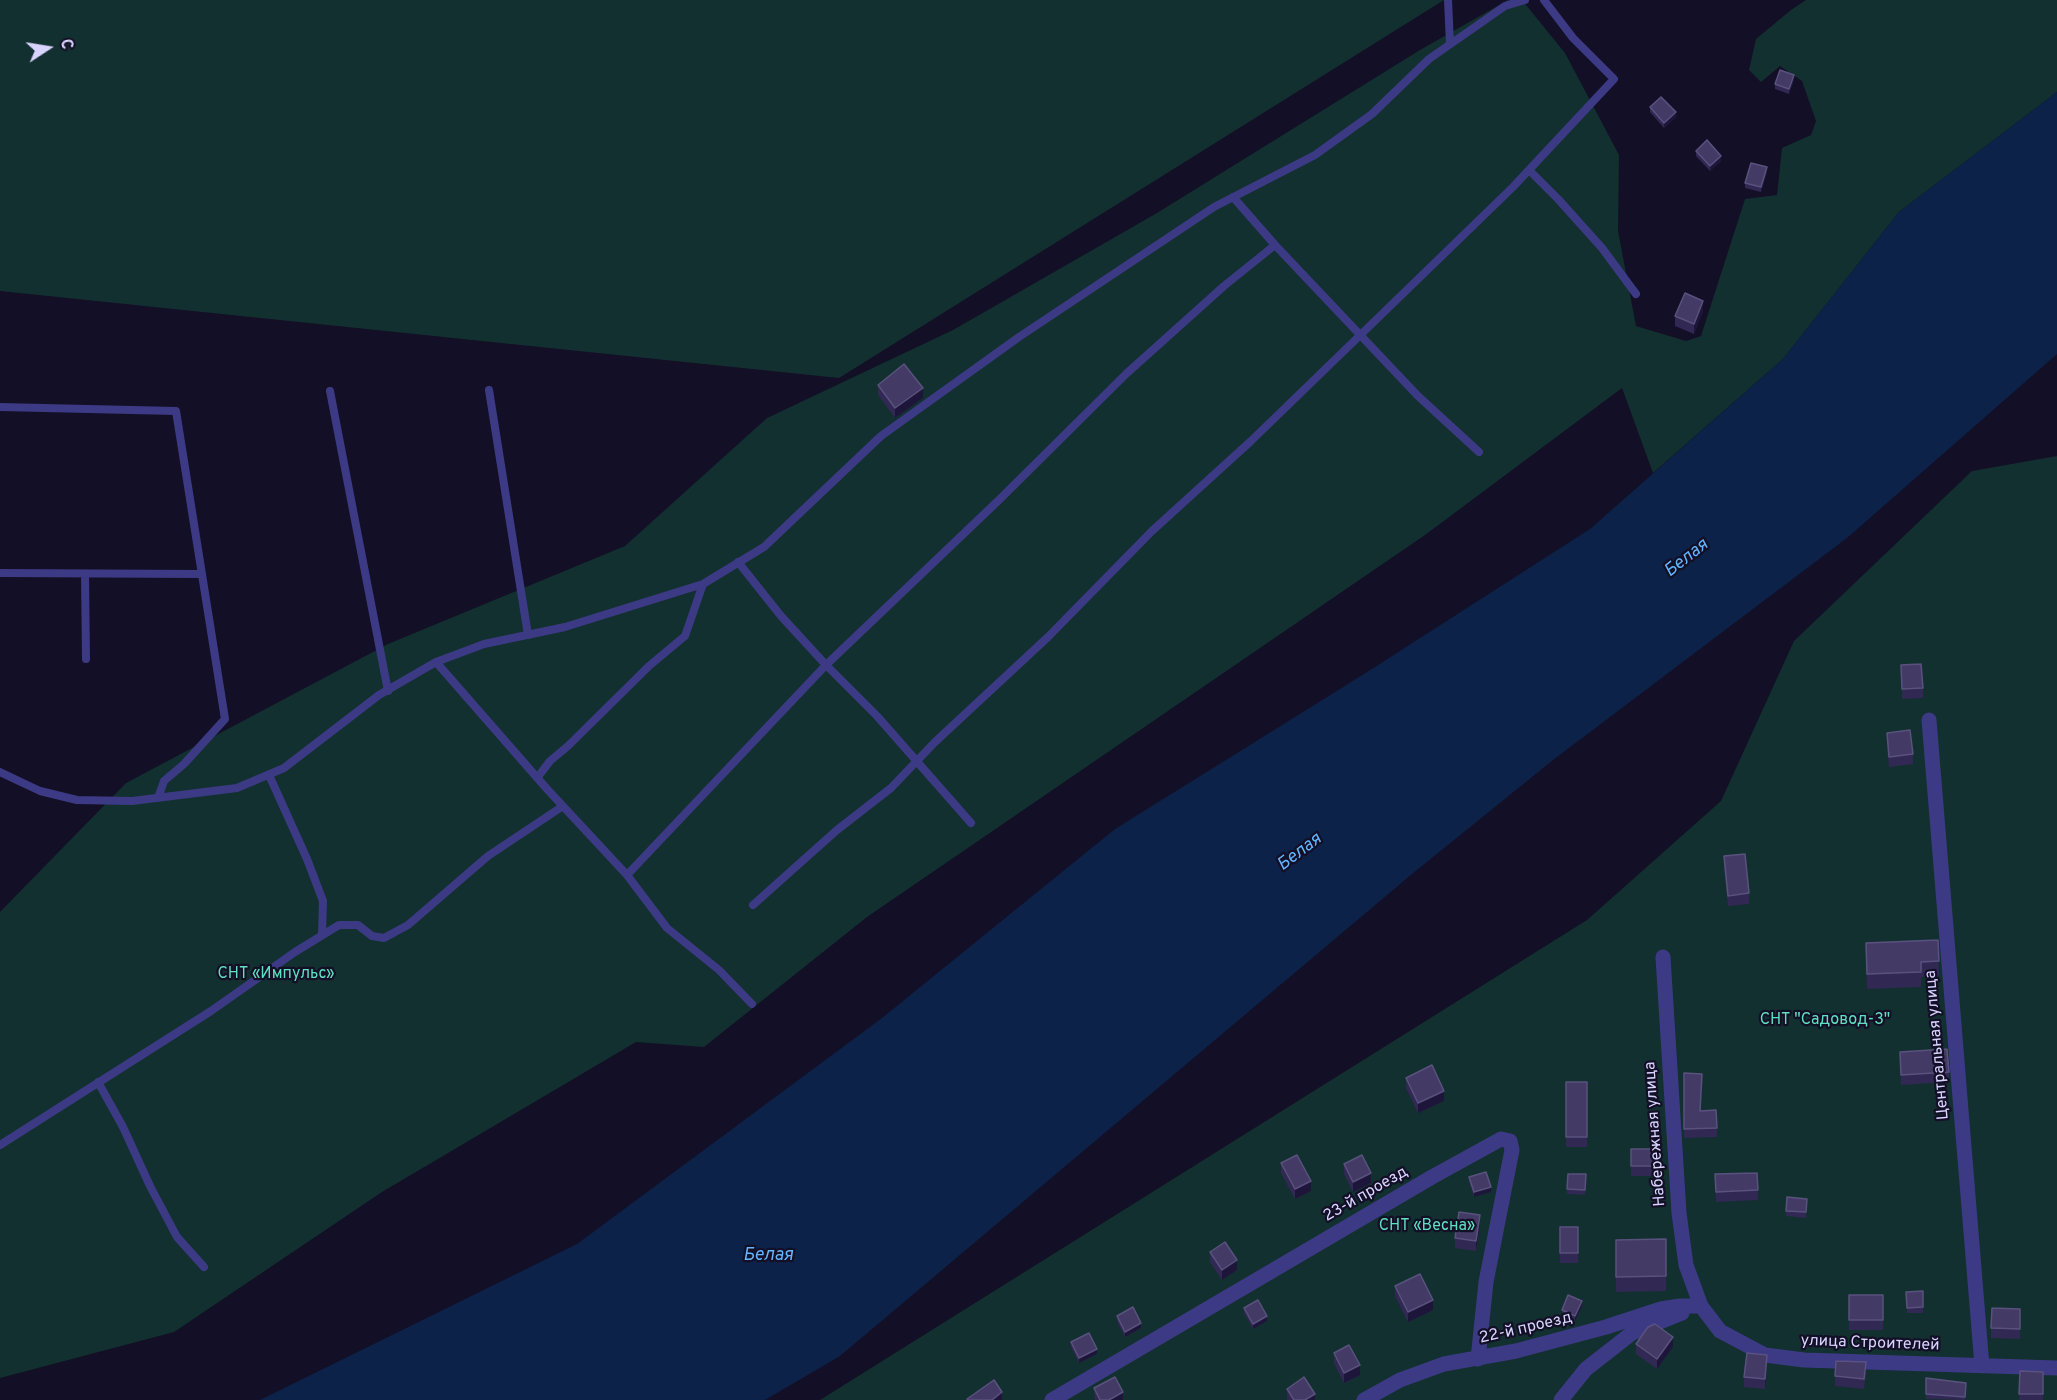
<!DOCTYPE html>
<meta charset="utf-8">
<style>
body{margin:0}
#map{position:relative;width:2057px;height:1400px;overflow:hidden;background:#130f26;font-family:Overpass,sans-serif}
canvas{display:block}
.north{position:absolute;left:18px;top:18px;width:60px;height:60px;-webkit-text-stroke:4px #130f26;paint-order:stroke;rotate:78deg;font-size:16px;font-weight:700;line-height:24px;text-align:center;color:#d9d4ff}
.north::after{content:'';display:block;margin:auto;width:21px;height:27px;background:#d9d4ff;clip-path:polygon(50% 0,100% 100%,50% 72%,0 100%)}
</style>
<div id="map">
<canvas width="2057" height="1400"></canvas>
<div class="north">С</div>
</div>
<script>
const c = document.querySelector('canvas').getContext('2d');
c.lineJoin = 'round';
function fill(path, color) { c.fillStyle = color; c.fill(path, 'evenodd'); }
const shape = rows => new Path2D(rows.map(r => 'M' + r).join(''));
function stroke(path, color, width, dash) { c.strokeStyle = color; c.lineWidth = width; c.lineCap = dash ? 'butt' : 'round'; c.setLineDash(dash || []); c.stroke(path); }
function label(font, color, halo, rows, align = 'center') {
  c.font = font + ' Overpass,sans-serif'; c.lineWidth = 4.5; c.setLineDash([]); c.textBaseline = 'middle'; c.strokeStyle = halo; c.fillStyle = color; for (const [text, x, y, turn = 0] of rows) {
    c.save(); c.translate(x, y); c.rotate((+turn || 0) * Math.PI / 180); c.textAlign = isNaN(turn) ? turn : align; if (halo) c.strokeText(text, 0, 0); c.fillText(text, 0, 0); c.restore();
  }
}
fill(shape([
 [0,0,1444,0,839,378,0,291],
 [1508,0,1522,0,1565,53,1619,155,1618,231,1636,326,1686,341,1701,336,1745,199,1777,195,1782,148,1811,135,1816,121,1802,81,1780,66,1761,82,1749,70,1756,39,1791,10,1806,0,2057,0,2057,92,1899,212,1783,359,1653,473,1622,388,1425,535,867,917,704,1047,636,1042,382,1192,174,1332,0,1378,0,912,126,783,388,644,625,546,767,418,953,330,1157,213,1420,50],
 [2057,456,2057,1400,820,1400,1587,920,1721,801,1794,641,1972,471]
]), '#12302f');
fill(shape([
 [2057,92,2057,354,1847,538,1553,760,1412,874,840,1356,765,1400,260,1400,577,1244,882,1018,1115,829,1364,674,1590,529,1783,359,1899,212]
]), '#0c2248');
stroke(shape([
 [1448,0,1450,44],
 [1529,170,1558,199,1602,248,1636,294],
 [1233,197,1275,245,1418,396,1479,452],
 [489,390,528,635],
 [330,391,388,691],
 [0,407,176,411,225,719,184,764,164,781,158,798],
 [738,562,781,616,826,665,877,716,971,823],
 [0,573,202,574],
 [85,574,86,659],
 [436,662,547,789,627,875,667,928,719,970,752,1004],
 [0,772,40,791,77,800,132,801,237,788,284,768,379,695,436,662,484,644,565,627,703,584,764,547,881,436,1019,337,1214,207,1315,155,1372,114,1429,59,1505,6,1525,0],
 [269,775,307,859,323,901,322,935],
 [537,778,550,761,568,746,649,666,685,636,703,584],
 [627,875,826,665,1000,499,1126,374,1224,286,1275,245],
 [753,905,837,830,891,788,935,742,1048,637,1152,531,1251,441,1513,187,1614,79,1573,38,1544,0],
 [98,1082,123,1127,150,1186,177,1237,204,1267],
 [0,1145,211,1011,295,952,339,925,358,925,372,936,384,938,408,925,488,856,563,806]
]), '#3d3a85', 8);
stroke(shape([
 [1929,720,1982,1366],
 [1663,957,1679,1213,1686,1265,1701,1306,1720,1331,1765,1355,1804,1360,2057,1368],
 [1052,1400,1432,1177,1501,1139,1510,1141,1512,1150,1486,1282,1478,1359],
 [1364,1400,1400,1380,1444,1364,1516,1351,1606,1327,1661,1309,1680,1306,1701,1306],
 [1561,1400,1586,1369,1632,1333,1682,1313]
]), '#3d3a85', 15);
fill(shape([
 [1794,80,1789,94,1775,89,1775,84],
 [1650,107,1676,117,1664,128,1650,112],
 [1696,151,1721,161,1710,171,1696,156],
 [1767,172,1761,192,1745,188,1745,183],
 [1703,311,1694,334,1675,326,1675,316],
 [878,385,923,398,895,418,878,395],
 [1901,665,1923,688,1923,698,1902,699],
 [1887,733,1913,754,1913,764,1889,767,1887,743],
 [1724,856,1749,893,1749,904,1728,906,1724,867],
 [1938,940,1939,976,1921,977,1921,987,1867,989,1866,943],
 [1900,1052,1949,1072,1949,1082,1901,1085],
 [1684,1073,1701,1111,1717,1128,1717,1137,1684,1138],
 [1406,1078,1444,1101,1418,1113,1406,1088],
 [1566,1082,1587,1082,1587,1147,1566,1147],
 [1631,1149,1654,1149,1654,1176,1631,1176],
 [1281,1163,1311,1191,1295,1199,1281,1173],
 [1344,1164,1371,1183,1353,1192,1344,1174],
 [1757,1173,1758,1200,1716,1202,1715,1174],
 [1568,1174,1586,1174,1585,1195,1567,1194],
 [1469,1177,1491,1192,1474,1197,1469,1182],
 [1807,1199,1806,1218,1786,1216,1786,1211],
 [1480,1225,1476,1251,1455,1248,1455,1238],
 [1560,1227,1578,1253,1578,1263,1560,1263],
 [1666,1239,1666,1291,1616,1292,1616,1240],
 [1210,1252,1237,1270,1222,1280,1210,1262],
 [1395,1286,1433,1310,1408,1322,1395,1296],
 [1923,1291,1923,1313,1907,1313,1906,1292],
 [1849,1295,1883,1295,1883,1330,1849,1330],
 [1582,1306,1575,1321,1562,1315,1562,1310],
 [1244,1308,1267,1321,1253,1329,1244,1313],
 [2020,1309,2020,1339,1991,1338,1991,1328],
 [1117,1316,1141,1328,1125,1337,1117,1321],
 [1071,1342,1097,1354,1079,1363,1071,1347],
 [1636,1344,1673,1347,1657,1369,1636,1354],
 [1334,1353,1360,1375,1344,1383,1334,1363],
 [1767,1366,1765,1389,1744,1387,1744,1377],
 [2020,1371,2043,1372,2043,1400,2019,1400],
 [1866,1373,1864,1389,1835,1386,1835,1376],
 [1926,1378,1966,1388,1965,1400,1926,1399],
 [1094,1388,1123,1400,1095,1400],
 [1287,1389,1315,1400,1287,1400]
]), '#312854');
fill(shape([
 [1794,75,1794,80,1789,94,1789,89],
 [1676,112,1676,117,1664,128,1664,123],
 [1721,156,1721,161,1710,171,1710,166],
 [1767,167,1767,172,1761,192,1761,187],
 [1703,301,1703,311,1694,334,1694,324],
 [923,388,923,398,895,418,895,408],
 [1444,1091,1444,1101,1418,1113,1418,1103],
 [1371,1173,1371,1183,1353,1192,1353,1182],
 [1311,1181,1311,1191,1295,1199,1295,1189],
 [1491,1187,1491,1192,1474,1197,1474,1192],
 [1480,1215,1480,1225,1476,1251,1476,1241],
 [1237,1260,1237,1270,1222,1280,1222,1270],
 [1433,1300,1433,1310,1408,1322,1408,1312],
 [1582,1301,1582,1306,1575,1321,1575,1316],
 [1267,1316,1267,1321,1253,1329,1253,1324],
 [1141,1323,1141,1328,1125,1337,1125,1332],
 [1673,1337,1673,1347,1657,1369,1657,1359],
 [1097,1349,1097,1354,1079,1363,1079,1358],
 [1767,1355,1767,1366,1765,1389,1765,1379],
 [1360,1365,1360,1375,1344,1383,1344,1373],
 [1002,1392,1002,1400,992,1400],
 [1123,1392,1123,1400,1109,1400],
 [1315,1394,1315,1400,1305,1400]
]), '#1d163a');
const building = shape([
 [1780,70,1794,75,1789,89,1775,84,1780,70],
 [1661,97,1676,112,1664,123,1650,107,1661,97],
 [1707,140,1721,156,1710,166,1696,151,1707,140],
 [1751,163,1767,167,1761,187,1745,183,1751,163],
 [1685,293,1703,301,1694,324,1675,316,1685,293],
 [904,364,923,388,895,408,878,385,904,364],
 [1921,664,1923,688,1902,689,1901,665,1921,664],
 [1910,730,1913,754,1889,757,1887,733,1910,730],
 [1745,854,1749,893,1728,896,1724,856,1745,854],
 [1938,940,1939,961,1921,962,1921,972,1867,974,1866,943,1938,940],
 [1947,1049,1949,1072,1901,1075,1900,1052,1947,1049],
 [1432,1065,1444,1091,1418,1103,1406,1078,1432,1065],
 [1684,1073,1702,1074,1700,1111,1716,1110,1717,1128,1684,1129,1684,1073],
 [1566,1082,1587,1082,1587,1137,1566,1137,1566,1082],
 [1631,1149,1654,1149,1654,1166,1631,1166,1631,1149],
 [1297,1155,1311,1181,1295,1189,1281,1163,1297,1155],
 [1362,1155,1371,1173,1353,1182,1344,1164,1362,1155],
 [1486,1172,1491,1187,1474,1192,1469,1177,1486,1172],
 [1757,1173,1758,1190,1716,1192,1715,1174,1757,1173],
 [1568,1174,1586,1174,1585,1190,1567,1189,1568,1174],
 [1787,1197,1807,1199,1806,1212,1786,1211,1787,1197],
 [1459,1212,1480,1215,1476,1241,1455,1238,1459,1212],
 [1560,1227,1578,1227,1578,1253,1560,1253,1560,1227],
 [1666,1239,1666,1276,1616,1277,1616,1240,1666,1239],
 [1225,1242,1237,1260,1222,1270,1210,1252,1225,1242],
 [1420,1274,1433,1300,1408,1312,1395,1286,1420,1274],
 [1923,1291,1923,1307,1907,1308,1906,1292,1923,1291],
 [1568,1295,1582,1301,1575,1316,1562,1310,1568,1295],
 [1849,1295,1883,1295,1883,1320,1849,1320,1849,1295],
 [1258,1300,1267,1316,1253,1324,1244,1308,1258,1300],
 [1133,1307,1141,1323,1125,1332,1117,1316,1133,1307],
 [1992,1308,2020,1309,2020,1329,1991,1328,1992,1308],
 [1655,1324,1673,1337,1657,1359,1636,1344,1648,1327,1655,1324],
 [1089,1333,1097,1349,1079,1358,1071,1342,1089,1333],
 [1349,1345,1360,1365,1344,1373,1334,1353,1349,1345],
 [1747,1353,1767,1355,1765,1379,1744,1377,1747,1353],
 [1836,1361,1866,1362,1864,1379,1835,1376,1836,1361],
 [2020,1371,2043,1372,2043,1394,2019,1394,2020,1371],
 [1115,1377,1123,1392,1109,1400,1100,1400,1094,1388,1115,1377],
 [1304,1377,1315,1394,1305,1400,1294,1400,1287,1389,1304,1377],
 [1926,1378,1966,1383,1965,1397,1926,1394,1926,1378],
 [994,1380,1002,1392,992,1400,968,1400,967,1399,994,1380]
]);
fill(building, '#433a66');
stroke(building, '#5a527e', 1.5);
label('16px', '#5fe0c0', '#130f26', [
 ["СНТ «Импульс»",276,975],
 ["СНТ \"Садовод-3\"",1825,1021],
 ["СНТ «Весна»",1427,1227]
]);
label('16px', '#d9d4ff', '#130f26', [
 ["Центральная улица",1938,1045,-95],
 ["Набережная улица",1656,1134,-94],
 ["23-й проезд",1366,1195,-30],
 ["22-й проезд",1526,1329,-13],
 ["улица Строителей",1870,1344,2]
]);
label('italic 18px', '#62b6ff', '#130f26', [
 ["Белая",1687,559,-38],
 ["Белая",1300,853,-37],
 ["Белая",768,1256]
]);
</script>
